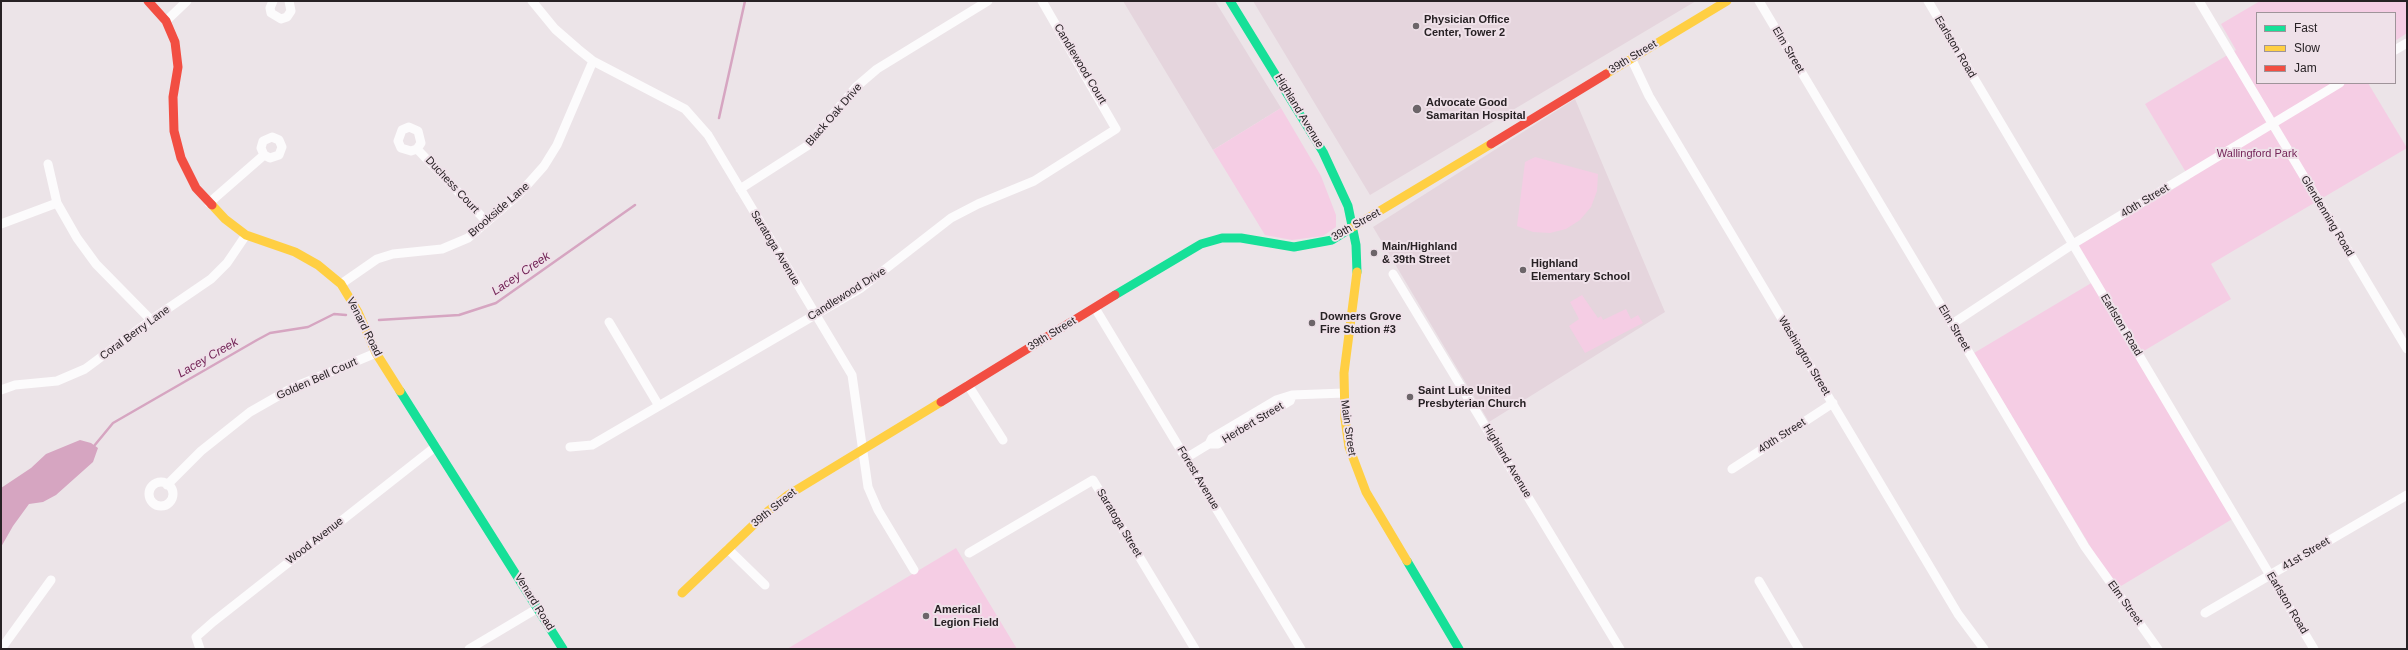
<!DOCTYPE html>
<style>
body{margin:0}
#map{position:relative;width:2408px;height:650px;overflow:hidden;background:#ece4e8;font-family:Arial,sans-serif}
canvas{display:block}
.frame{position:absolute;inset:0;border:2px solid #272124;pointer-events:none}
.legend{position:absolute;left:2256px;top:12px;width:140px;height:72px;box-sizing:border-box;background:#efe1e9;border:1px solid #9f949a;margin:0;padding:5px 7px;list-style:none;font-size:12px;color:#272124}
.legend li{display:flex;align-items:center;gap:8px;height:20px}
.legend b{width:20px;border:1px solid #9f949a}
</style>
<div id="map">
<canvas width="2408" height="650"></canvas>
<div class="frame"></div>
<ul class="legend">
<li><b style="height:5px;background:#16e098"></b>Fast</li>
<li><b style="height:5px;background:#ffcf43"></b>Slow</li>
<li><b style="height:5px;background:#f24e42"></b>Jam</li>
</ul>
</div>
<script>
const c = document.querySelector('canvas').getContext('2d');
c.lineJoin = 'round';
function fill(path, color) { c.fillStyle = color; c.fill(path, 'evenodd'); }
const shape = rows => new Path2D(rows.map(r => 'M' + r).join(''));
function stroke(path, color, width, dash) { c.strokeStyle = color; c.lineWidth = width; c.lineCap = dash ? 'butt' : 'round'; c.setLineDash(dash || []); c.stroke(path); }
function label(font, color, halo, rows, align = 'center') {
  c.font = font + ' Arial,sans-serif'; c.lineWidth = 4; c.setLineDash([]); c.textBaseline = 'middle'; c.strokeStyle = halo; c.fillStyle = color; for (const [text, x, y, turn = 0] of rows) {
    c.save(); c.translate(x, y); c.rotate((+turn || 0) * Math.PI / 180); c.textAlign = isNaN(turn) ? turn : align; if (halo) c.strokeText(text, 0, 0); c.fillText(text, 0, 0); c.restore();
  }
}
fill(shape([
 [1123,1,1215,1,1281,108,1213,150],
 [1253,1,1696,1,1370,195],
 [1575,99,1665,312,1489,422,1373,227]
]), '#e5d5dd');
fill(shape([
 [2260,1,2407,1,2407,33,2395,41,2395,13,2257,13,2257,83,2368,83,2407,148,2211,264,2231,299,2137,355,2234,518,2116,589,1974,353,2098,279,2078,246,2190,179,2145,104,2236,50,2221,24],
 [1281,108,1321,176,1336,215,1336,227,1323,236,1292,240,1265,235,1213,150],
 [1535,157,1598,174,1597,191,1591,207,1580,220,1566,229,1550,233,1533,232,1517,226,1525,162],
 [1582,295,1598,318,1601,316,1603,320,1626,309,1631,319,1638,315,1643,323,1585,353,1569,326,1579,319,1570,302],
 [956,548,1017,649,787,649]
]), '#f5cde4');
fill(shape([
 [80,440,91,443,98,448,93,462,56,495,43,502,29,504,13,526,1,547,1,488,31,468,46,454]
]), '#d6a5c1');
stroke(shape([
 [719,118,745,1],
 [379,320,459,315,496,303,635,205],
 [94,446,113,423,257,340,270,333,308,327,334,314,346,315]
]), '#d6a5c1', 2.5);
stroke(shape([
 [273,1,270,8,271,13,281,19,287,17,291,11,289,1],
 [532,1,555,29,578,49,593,61,685,109,708,135,852,375,868,487,878,510,914,570],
 [1759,1,2085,547,2158,649],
 [1928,1,2314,649],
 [2199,1,2407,349],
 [166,21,187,1],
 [2395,50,2407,43],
 [1631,58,1649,96,1958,614,1984,649],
 [417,149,421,143,418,131,409,127,402,130,398,141,401,148,411,151,417,149,487,222],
 [48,164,57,203,77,238,96,264,151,320],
 [740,189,807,146,856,87,877,69,988,1],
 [209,203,264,155,270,158,279,155,282,147,279,140,272,137,263,141,261,148,264,155],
 [1,224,57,203],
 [1393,274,1620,649],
 [341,284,377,259,393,254,442,249,468,238,520,193,544,166,557,145,593,61],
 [1095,308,1301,649],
 [609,322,659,406],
 [1952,324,2073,244,2340,83],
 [968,385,1003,440],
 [1,390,15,385,57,381,85,369,151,320,211,279,227,263,246,235],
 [1209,444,1212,438,1276,400,1292,395,1344,393],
 [570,447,592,445,861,288,951,218,978,204,1034,181,1116,129,1042,1],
 [1186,458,1209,444,1218,444,1290,401,1292,396],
 [1732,469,1833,403],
 '149 494a12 12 0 1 1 24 0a12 12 0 1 1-24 0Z',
 [167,485,201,451,250,412,292,388,376,353],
 [728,549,765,585],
 [969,553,1093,480,1195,649],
 [1759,581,1799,649],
 [2205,613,2407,495],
 [1,649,51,580],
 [200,649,196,637,213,622,435,447],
 [469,649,538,608]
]), '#fcfbfc', 9);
stroke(shape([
 [1230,1,1323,152,1348,206,1356,245,1357,272],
 [1115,295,1201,244,1222,238,1241,238,1294,247,1332,240,1353,227],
 [400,391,563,649],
 [1407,561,1459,649]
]), '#16e098', 9);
stroke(shape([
 [1606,74,1727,1],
 [212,205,225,219,246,235,295,252,318,265,341,284,358,312,376,353,400,391],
 [1353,227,1491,144],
 [1357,272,1344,373,1345,419,1349,447,1366,492,1407,561],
 [682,593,767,512,788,495,941,402]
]), '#ffcf43', 9);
stroke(shape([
 [148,1,166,21,175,42,178,67,173,97,174,131,181,158,196,188,212,205],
 [1491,144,1606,74],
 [941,402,1115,295]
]), '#f24e42', 9);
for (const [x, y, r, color] of [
 [1416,26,4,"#6c6569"],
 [1417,109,5,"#6c6569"],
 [1374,253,4,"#6c6569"],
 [1523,270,4,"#6c6569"],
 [1312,323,4,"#6c6569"],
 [1410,397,4,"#6c6569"],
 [926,616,4,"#6c6569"]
]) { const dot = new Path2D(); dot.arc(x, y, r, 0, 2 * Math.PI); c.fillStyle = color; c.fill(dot); stroke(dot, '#efe1e9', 1.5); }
label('bold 11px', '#272124', '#efe1e9', [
 ["Physician Office",1424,20],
 ["Center, Tower 2",1424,33],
 ["Advocate Good",1426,103],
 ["Samaritan Hospital",1426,116],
 ["Main/Highland",1382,247],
 ["& 39th Street",1382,260],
 ["Highland",1531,264],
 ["Elementary School",1531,277],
 ["Downers Grove",1320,317],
 ["Fire Station #3",1320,330],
 ["Saint Luke United",1418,391],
 ["Presbyterian Church",1418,404],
 ["Americal",934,610],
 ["Legion Field",934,623]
], 'left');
label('11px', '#272124', '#efe1e9', [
 ["Earlston Road",1955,47,59],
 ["Elm Street",1788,50,59],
 ["39th Street",1633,57,-31],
 ["Candlewood Court",1080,64,59],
 ["Highland Avenue",1299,111,59],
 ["Black Oak Drive",834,115,-49],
 ["Duchess Court",452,185,47],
 ["40th Street",2145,201,-31],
 ["Brookside Lane",499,210,-41],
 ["Glendenning Road",2327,216,59],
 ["39th Street",1356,225,-29],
 ["Saratoga Avenue",775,248,59],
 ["Candlewood Drive",847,294,-32],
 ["Earlston Road",2121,325,59],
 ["Venard Road",364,327,63],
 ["Elm Street",1954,328,59],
 ["Coral Berry Lane",135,333,-36],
 ["39th Street",1052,334,-31],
 ["Washington Street",1804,356,59],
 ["Golden Bell Court",317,379,-24],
 ["Herbert Street",1253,423,-31],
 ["Main Street",1348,428,82],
 ["40th Street",1782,436,-33],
 ["Highland Avenue",1507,461,59],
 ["Forest Avenue",1198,478,59],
 ["39th Street",774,508,-39],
 ["Saratoga Street",1119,523,59],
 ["Wood Avenue",315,541,-38],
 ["41st Street",2306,554,-31],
 ["Venard Road",534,602,58],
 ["Elm Street",2125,603,54],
 ["Earlston Road",2287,603,59]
]);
label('11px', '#75275a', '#efe1e9', [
 ["Wallingford Park",2257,154]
]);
label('italic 12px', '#722356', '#efe1e9', [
 ["Lacey Creek",521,274,-34],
 ["Lacey Creek",208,358,-30]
]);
</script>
